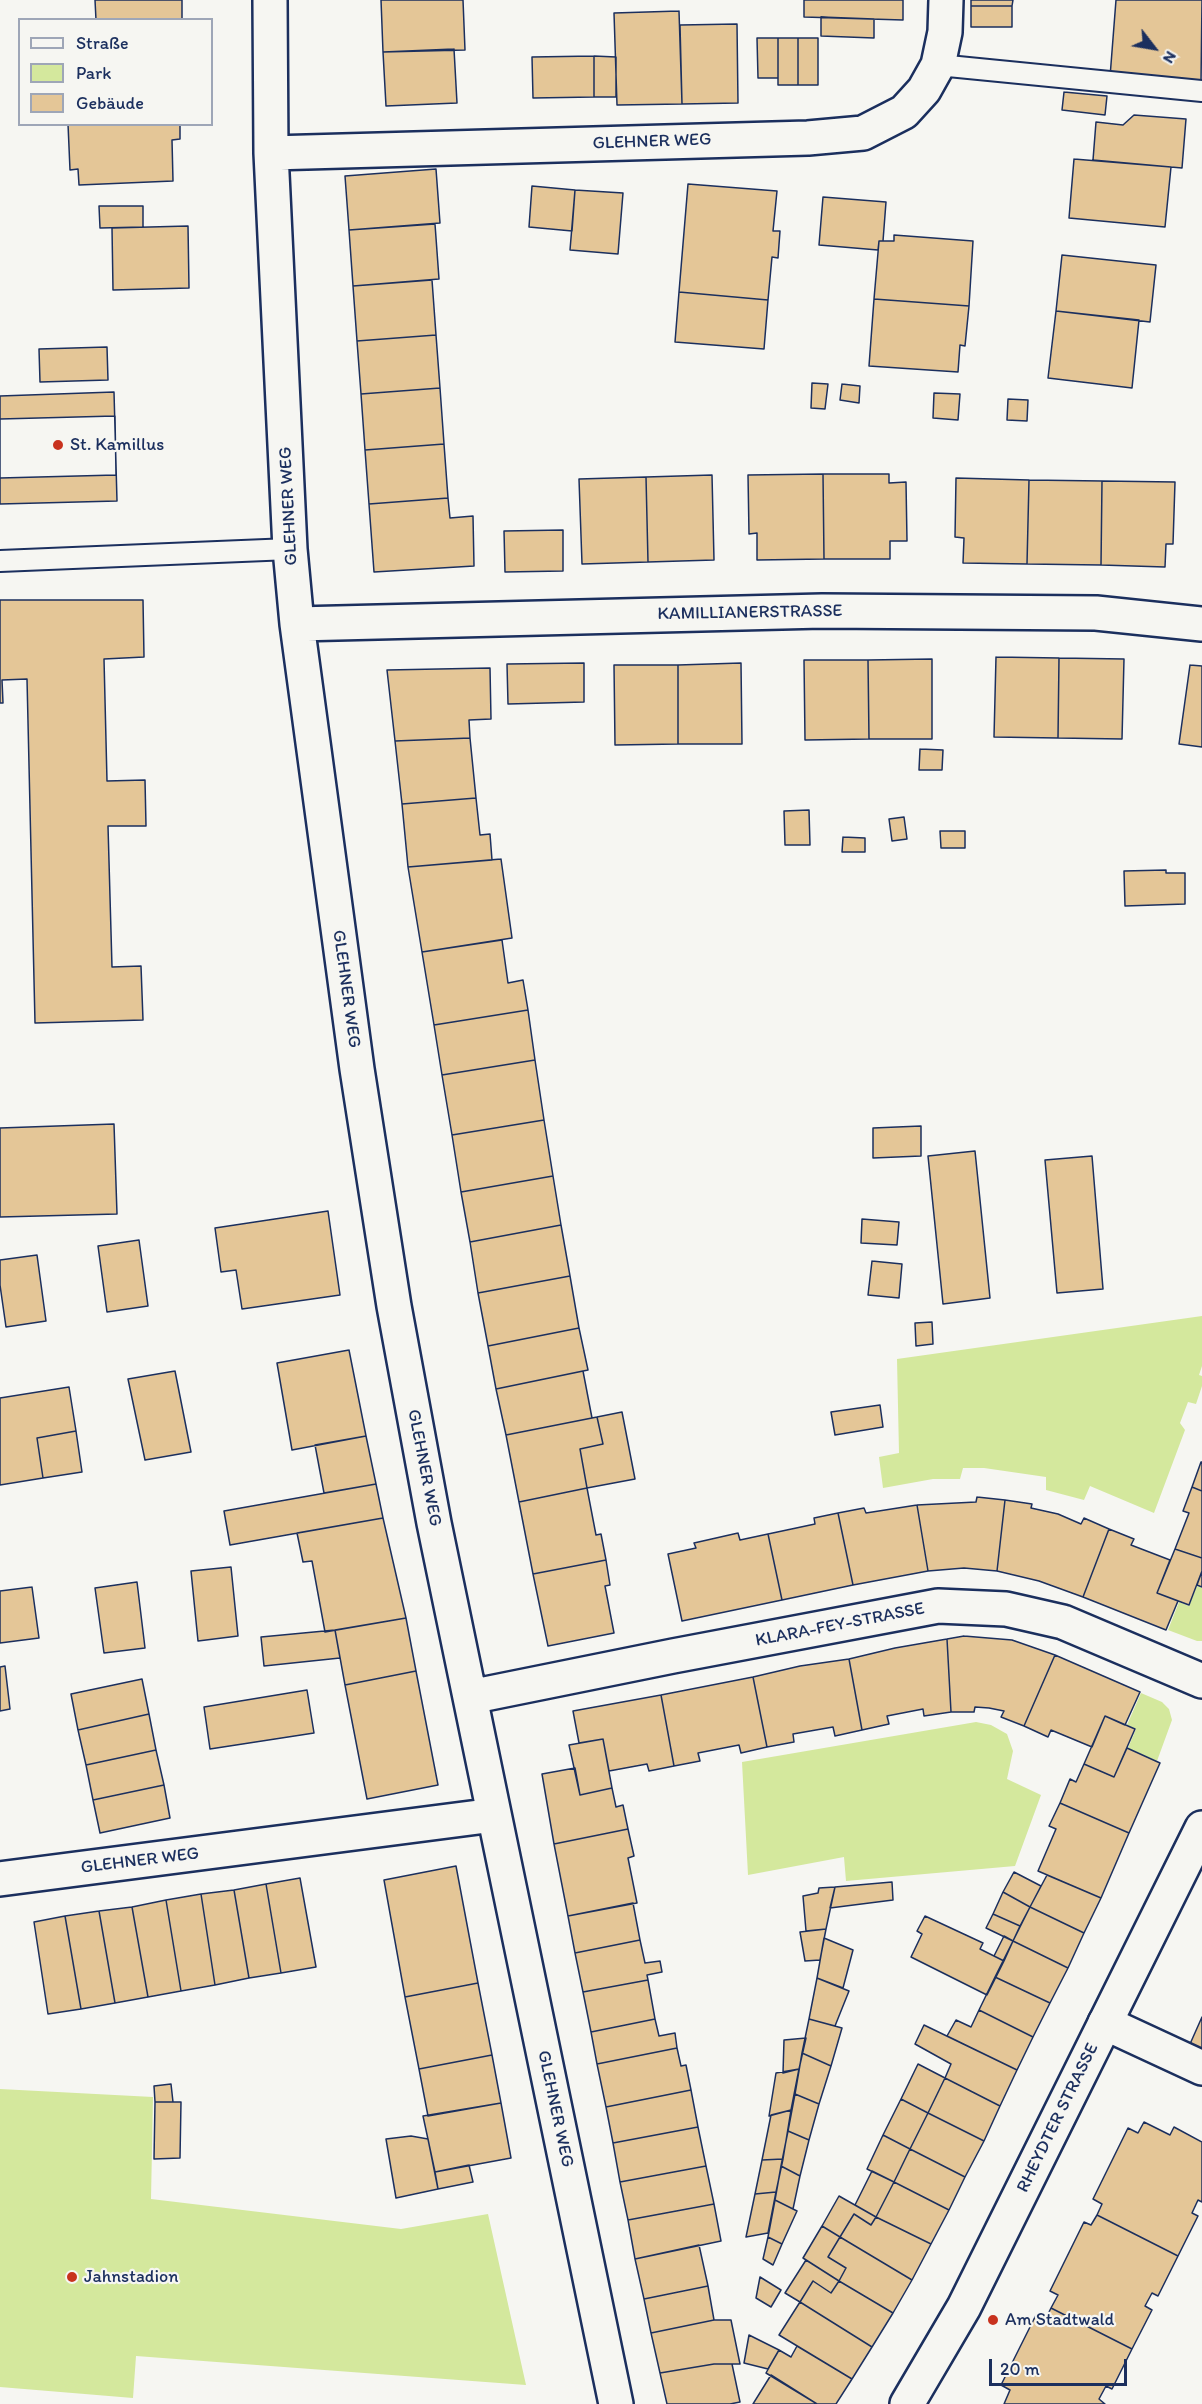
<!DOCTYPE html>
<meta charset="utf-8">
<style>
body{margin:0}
#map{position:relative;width:1202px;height:2404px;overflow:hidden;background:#f6f6f2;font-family:Itim,sans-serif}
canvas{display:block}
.legend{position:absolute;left:18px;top:18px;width:195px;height:108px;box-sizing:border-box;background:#f6f6f2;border:2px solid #9ea6b7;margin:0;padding:8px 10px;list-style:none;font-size:18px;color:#1b2f5e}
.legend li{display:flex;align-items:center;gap:12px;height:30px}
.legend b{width:30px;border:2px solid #9ea6b7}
.north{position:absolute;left:1124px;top:18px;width:60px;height:60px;-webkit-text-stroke:4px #f6f6f2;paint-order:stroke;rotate:121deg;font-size:16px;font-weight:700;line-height:24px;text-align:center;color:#1b2f5e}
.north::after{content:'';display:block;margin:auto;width:21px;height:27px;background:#1b2f5e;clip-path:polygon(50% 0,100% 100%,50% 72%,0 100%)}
.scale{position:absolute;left:989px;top:2359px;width:138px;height:27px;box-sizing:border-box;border:3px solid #1b2f5e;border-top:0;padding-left:8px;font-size:18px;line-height:21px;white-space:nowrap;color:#1b2f5e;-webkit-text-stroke:4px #f6f6f2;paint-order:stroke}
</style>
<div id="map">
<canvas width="1202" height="2404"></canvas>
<ul class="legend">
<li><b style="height:8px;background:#f6f6f2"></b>Straße</li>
<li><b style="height:16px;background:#d4e89d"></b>Park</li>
<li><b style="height:16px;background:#e4c697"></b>Gebäude</li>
</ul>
<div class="north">N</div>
<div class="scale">20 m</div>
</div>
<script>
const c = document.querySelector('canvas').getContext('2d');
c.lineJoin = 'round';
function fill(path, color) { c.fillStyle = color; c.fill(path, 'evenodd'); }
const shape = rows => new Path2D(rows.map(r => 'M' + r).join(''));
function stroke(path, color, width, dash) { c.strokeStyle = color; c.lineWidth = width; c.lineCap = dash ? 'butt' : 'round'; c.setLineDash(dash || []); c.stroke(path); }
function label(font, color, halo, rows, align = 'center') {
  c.font = font + ' Itim,sans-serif'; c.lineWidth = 4.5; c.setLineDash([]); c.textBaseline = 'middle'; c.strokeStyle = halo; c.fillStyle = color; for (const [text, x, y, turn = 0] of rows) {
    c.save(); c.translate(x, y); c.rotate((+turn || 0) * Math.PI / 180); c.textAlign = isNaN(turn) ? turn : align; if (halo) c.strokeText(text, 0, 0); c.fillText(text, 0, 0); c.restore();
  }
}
fill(shape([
 [1202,1316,1202,1366,1199,1375,1202,1376,1202,1386,1196,1404,1188,1402,1180,1423,1185,1430,1154,1513,1090,1486,1084,1500,1046,1490,1046,1477,984,1468,963,1468,960,1479,933,1479,883,1488,879,1457,899,1453,897,1359],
 [1197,1586,1202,1588,1202,1641,1197,1641,1168,1630,1179,1602,1189,1606],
 [1141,1693,1162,1702,1169,1709,1172,1720,1157,1761,1128,1748,1136,1729,1127,1725],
 [976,1722,991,1725,1007,1734,1013,1751,1007,1779,1041,1795,1015,1866,846,1881,844,1857,748,1875,742,1762],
 [0,2089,153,2097,151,2199,401,2229,488,2214,526,2385,136,2356,133,2398,0,2387]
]), '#d4e89d');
const building = shape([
 [95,0,182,0,182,20,96,20,95,0],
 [381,0,463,0,465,50,383,52,381,0],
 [804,0,903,0,903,20,804,17,804,0],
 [971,0,1013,0,1012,6,971,6,971,0],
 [1116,0,1202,0,1201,83,1110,77,1116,0],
 [971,6,1012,6,1012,27,971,27,971,6],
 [679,11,682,104,617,105,614,13,679,11],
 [821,17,874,19,874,38,821,36,821,17],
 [737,24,738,103,682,104,680,25,737,24],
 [757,38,778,38,778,78,758,78,757,38],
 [778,38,798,38,798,85,778,85,778,38],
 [798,38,818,38,818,85,798,85,798,38],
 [454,49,457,103,386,106,383,52,454,49],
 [594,56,594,97,533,98,532,57,594,56],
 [594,56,616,57,616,97,594,97,594,56],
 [1064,92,1107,96,1105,115,1062,110,1064,92],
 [1134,115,1186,119,1182,168,1093,160,1096,122,1123,125,1134,115],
 [68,124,180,124,180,139,172,140,173,181,79,185,78,169,70,170,68,124],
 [1074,159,1171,167,1165,227,1069,218,1074,159],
 [436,169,440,223,349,230,345,176,436,169],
 [688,184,777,191,773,231,780,231,778,258,772,257,768,300,679,292,688,184],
 [532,186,575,190,572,231,529,227,532,186],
 [575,190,623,193,618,254,570,250,575,190],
 [823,197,886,202,883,241,879,241,878,250,819,245,823,197],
 [99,206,143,206,143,227,100,228,99,206],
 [435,224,439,279,353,286,349,230,435,224],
 [188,226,189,288,113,290,112,228,188,226],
 [894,235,973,241,969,306,874,299,879,241,894,241,894,235],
 [1062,255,1156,265,1150,322,1056,311,1062,255],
 [432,280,436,335,357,341,353,286,432,280],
 [679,292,768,300,764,349,675,342,679,292],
 [874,299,969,306,965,346,960,345,958,372,869,366,874,299],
 [1056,311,1139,320,1132,388,1048,378,1056,311],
 [436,335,440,388,361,394,357,341,436,335],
 [107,347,108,380,40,382,39,349,107,347],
 [812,383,828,384,825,409,811,408,812,383],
 [842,384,860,386,859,403,840,400,842,384],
 [440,388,444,444,365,450,361,394,440,388],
 [114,392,117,501,0,504,0,396,114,392],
 [934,393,960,394,958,420,933,418,934,393],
 [1008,399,1028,400,1027,421,1007,420,1008,399],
 [115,416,116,475,0,478,0,419,115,416],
 [444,444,448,498,369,504,365,450,444,444],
 [823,474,889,474,889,483,906,482,907,541,890,541,890,559,824,559,823,474],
 [823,474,824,559,757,560,757,533,749,534,748,475,823,474],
 [712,475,714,560,648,562,646,477,712,475],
 [646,477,648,562,582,564,579,479,646,477],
 [956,478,1029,480,1027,564,963,563,964,538,955,537,956,478],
 [1029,480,1102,481,1101,565,1027,564,1029,480],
 [1102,481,1175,482,1173,544,1166,544,1165,567,1101,565,1102,481],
 [448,498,450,518,473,516,474,566,374,572,369,504,448,498],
 [563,530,563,571,505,572,504,531,563,530],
 [0,600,143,600,144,657,104,659,107,781,145,780,146,826,108,826,112,967,141,966,143,1020,35,1023,27,679,2,680,3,703,0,703,0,600],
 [996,657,1059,658,1058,738,994,737,996,657],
 [1059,658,1124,659,1122,739,1058,738,1059,658],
 [932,659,932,739,869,739,868,660,932,659],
 [804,660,868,660,869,739,805,740,804,660],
 [584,663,584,702,508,704,507,664,584,663],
 [741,663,742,744,678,744,678,665,741,663],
 [614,665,678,665,678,744,615,745,614,665],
 [1190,665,1202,666,1202,747,1179,744,1190,665],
 [490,668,491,719,469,720,470,738,395,741,387,670,490,668],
 [470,738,476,798,402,804,395,741,470,738],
 [920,749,943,750,942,770,919,770,920,749],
 [476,798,480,835,490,834,492,860,408,867,402,804,476,798],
 [809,810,810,845,785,845,784,811,809,810],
 [904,817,907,839,892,841,889,819,904,817],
 [940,831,965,831,965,848,941,848,940,831],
 [843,837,865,838,865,852,842,852,843,837],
 [501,859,512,938,422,952,408,867,501,859],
 [1166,870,1166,873,1185,873,1185,904,1125,906,1124,871,1166,870],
 [502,940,508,983,523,980,528,1010,434,1025,422,952,502,940],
 [528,1010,535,1060,442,1075,434,1025,528,1010],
 [535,1060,544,1120,452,1135,442,1075,535,1060],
 [544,1120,553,1176,461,1192,452,1135,544,1120],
 [114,1124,117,1214,0,1217,0,1128,114,1124],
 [921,1126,921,1156,873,1158,873,1128,921,1126],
 [975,1151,990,1298,943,1304,928,1156,975,1151],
 [1092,1156,1103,1289,1057,1293,1045,1160,1092,1156],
 [553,1176,561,1225,470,1242,461,1192,553,1176],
 [328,1211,340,1295,242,1309,236,1270,221,1272,215,1228,328,1211],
 [862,1219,899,1222,897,1245,861,1243,862,1219],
 [561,1225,570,1276,478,1293,470,1242,561,1225],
 [139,1240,148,1306,107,1312,98,1246,139,1240],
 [37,1255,46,1321,6,1327,0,1285,0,1260,37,1255],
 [872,1261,902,1264,899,1298,868,1295,872,1261],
 [570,1276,579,1328,488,1346,478,1293,570,1276],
 [932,1322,933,1344,916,1346,915,1323,932,1322],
 [579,1328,588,1370,496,1389,488,1346,579,1328],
 [349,1350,366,1436,292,1450,277,1363,349,1350],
 [175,1371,191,1452,145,1460,128,1379,175,1371],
 [583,1371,592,1418,506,1435,496,1389,583,1371],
 [69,1387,76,1431,37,1438,43,1478,0,1485,0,1398,69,1387],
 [880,1405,883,1427,835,1435,831,1412,880,1405],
 [622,1412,635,1479,587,1488,580,1449,603,1444,597,1417,622,1412],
 [597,1417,603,1444,580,1449,587,1488,519,1502,506,1435,597,1417],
 [76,1431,82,1472,43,1478,37,1438,76,1431],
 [366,1436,376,1484,324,1493,315,1445,366,1436],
 [1201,1462,1202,1462,1202,1491,1192,1487,1201,1462],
 [376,1484,383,1518,230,1545,224,1511,376,1484],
 [1192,1487,1202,1491,1202,1558,1175,1549,1189,1513,1183,1511,1192,1487],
 [587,1488,596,1535,601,1534,606,1560,533,1574,519,1502,587,1488],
 [977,1497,1005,1500,997,1571,964,1568,928,1571,917,1505,976,1502,977,1497],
 [1005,1500,1032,1504,1031,1508,1058,1514,1081,1524,1084,1518,1109,1529,1083,1597,1039,1581,997,1571,1005,1500],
 [917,1505,928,1571,853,1585,838,1513,864,1508,866,1513,917,1505],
 [838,1513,853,1585,782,1600,768,1534,815,1524,814,1518,838,1513],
 [383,1518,406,1618,325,1632,312,1561,303,1562,297,1533,383,1518],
 [1109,1529,1134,1539,1131,1545,1170,1560,1157,1593,1178,1601,1166,1630,1083,1597,1109,1529],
 [738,1533,740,1540,768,1534,782,1600,682,1621,668,1554,696,1548,694,1543,738,1533],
 [1175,1549,1202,1558,1202,1571,1189,1605,1157,1593,1175,1549],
 [606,1560,610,1585,605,1586,614,1633,548,1646,533,1574,606,1560],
 [231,1567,238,1636,198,1641,191,1571,231,1567],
 [1202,1571,1202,1587,1197,1585,1202,1571],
 [137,1582,145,1648,104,1653,95,1588,137,1582],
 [32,1587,39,1638,0,1643,0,1591,32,1587],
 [406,1618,416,1671,345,1685,335,1630,406,1618],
 [335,1630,340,1658,264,1666,261,1637,335,1630],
 [964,1636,1012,1640,1055,1655,1024,1726,1001,1717,1004,1711,989,1708,975,1707,974,1712,951,1712,947,1639,964,1636],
 [947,1639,951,1712,924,1716,923,1709,887,1716,889,1724,862,1730,849,1659,895,1648,947,1639],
 [1055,1655,1140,1692,1125,1725,1105,1716,1092,1747,1051,1730,1048,1737,1024,1726,1055,1655],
 [849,1659,862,1730,835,1736,833,1727,793,1734,794,1742,767,1747,753,1677,800,1666,849,1659],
 [5,1666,10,1709,0,1711,0,1667,5,1666],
 [416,1671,438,1785,367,1799,345,1685,416,1671],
 [753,1677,767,1747,741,1753,739,1745,698,1753,700,1761,674,1766,661,1695,753,1677],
 [142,1679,149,1714,78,1730,71,1694,142,1679],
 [307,1690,314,1733,210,1749,204,1707,307,1690],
 [661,1695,674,1766,649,1771,647,1764,609,1771,603,1739,579,1743,573,1711,661,1695],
 [149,1714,156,1750,86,1765,78,1730,149,1714],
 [1105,1716,1135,1729,1114,1777,1084,1764,1105,1716],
 [603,1739,612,1788,580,1795,569,1745,603,1739],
 [1127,1748,1160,1763,1129,1833,1060,1803,1070,1779,1076,1782,1084,1764,1114,1777,1127,1748],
 [156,1750,164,1785,93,1800,86,1765,156,1750],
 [575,1768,580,1795,612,1788,616,1807,623,1805,628,1829,554,1844,542,1774,575,1768],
 [164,1785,170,1818,100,1833,93,1800,164,1785],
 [1060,1803,1129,1833,1101,1898,1038,1871,1056,1829,1049,1826,1060,1803],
 [628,1829,634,1856,628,1858,637,1903,568,1916,554,1844,628,1829],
 [456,1866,478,1983,405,1997,384,1880,456,1866],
 [1014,1872,1041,1886,1030,1907,1003,1892,1014,1872],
 [1047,1875,1101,1898,1084,1933,1030,1907,1047,1875],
 [300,1878,316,1967,281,1973,266,1884,300,1878],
 [892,1882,893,1900,830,1908,835,1887,892,1882],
 [266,1884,281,1973,249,1978,234,1890,266,1884],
 [835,1887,826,1929,806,1931,803,1896,818,1893,819,1888,835,1887],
 [234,1890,249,1978,215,1985,201,1894,234,1890],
 [1003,1892,1030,1907,1020,1926,993,1914,1003,1892],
 [201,1894,215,1985,181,1991,166,1900,201,1894],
 [166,1900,181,1991,148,1997,132,1907,166,1900],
 [633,1903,640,1940,575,1953,568,1916,633,1903],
 [132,1907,148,1997,115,2003,99,1911,132,1907],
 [1030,1907,1084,1933,1068,1968,1013,1941,1030,1907],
 [99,1911,115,2003,81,2009,65,1916,99,1911],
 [993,1914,1020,1926,1013,1941,986,1928,993,1914],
 [65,1916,81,2009,48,2014,34,1922,65,1916],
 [925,1916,983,1943,980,1949,1004,1961,987,1995,911,1957,922,1934,917,1931,925,1916],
 [826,1929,820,1960,805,1961,800,1932,826,1929],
 [1004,1936,1013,1941,1004,1961,994,1956,1004,1936],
 [824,1938,853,1950,843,1988,817,1978,824,1938],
 [640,1940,645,1963,660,1961,662,1972,647,1975,648,1980,583,1992,575,1953,640,1940],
 [1013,1941,1068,1968,1050,2003,995,1977,1013,1941],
 [995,1977,1050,2003,1033,2037,979,2010,995,1977],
 [817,1978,849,1991,835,2026,809,2019,817,1978],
 [648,1980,655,2019,591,2032,583,1992,648,1980],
 [478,1983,492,2055,419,2069,405,1997,478,1983],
 [979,2010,1033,2037,1017,2070,947,2036,956,2020,971,2027,979,2010],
 [1202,2017,1202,2049,1190,2044,1202,2017],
 [655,2019,659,2036,675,2033,677,2048,597,2064,591,2032,655,2019],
 [809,2019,842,2028,831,2066,802,2053,809,2019],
 [924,2025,1017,2070,1000,2106,945,2078,951,2064,915,2044,924,2025],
 [806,2038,799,2069,783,2073,784,2040,806,2038],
 [677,2048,681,2066,686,2065,691,2090,606,2107,597,2064,677,2048],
 [802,2053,831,2066,819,2104,795,2094,802,2053],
 [492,2055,501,2103,428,2116,419,2069,492,2055],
 [918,2064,945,2078,928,2113,901,2099,918,2064],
 [799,2069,791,2110,769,2116,776,2073,799,2069],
 [945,2078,1000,2106,984,2141,928,2113,945,2078],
 [171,2084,173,2102,155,2102,154,2086,171,2084],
 [691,2090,698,2127,613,2143,606,2107,691,2090],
 [795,2094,819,2104,809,2140,788,2131,795,2094],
 [901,2099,928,2113,910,2149,883,2135,901,2099],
 [155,2102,181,2102,180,2158,154,2159,155,2102],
 [501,2103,511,2158,435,2172,423,2116,501,2103],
 [791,2110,783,2159,762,2160,771,2115,791,2110],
 [928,2113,984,2141,965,2177,910,2149,928,2113],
 [1144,2122,1170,2135,1174,2127,1202,2142,1202,2202,1198,2200,1192,2213,1198,2216,1178,2256,1097,2215,1102,2204,1093,2199,1128,2128,1138,2133,1144,2122],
 [698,2127,706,2166,620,2182,613,2143,698,2127],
 [788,2131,809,2140,800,2176,781,2166,788,2131],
 [883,2135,910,2149,894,2182,867,2169,883,2135],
 [411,2136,428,2139,438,2189,396,2198,386,2139,411,2136],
 [910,2149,965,2177,949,2210,894,2182,910,2149],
 [783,2159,776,2192,755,2194,762,2160,783,2159],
 [469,2165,473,2182,438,2189,435,2172,469,2165],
 [706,2166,714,2204,628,2220,620,2182,706,2166],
 [781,2166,800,2176,793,2209,775,2200,781,2166],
 [872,2171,894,2182,876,2217,855,2205,872,2171],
 [894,2182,949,2210,931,2244,876,2217,894,2182],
 [776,2192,768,2233,746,2237,755,2194,776,2192],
 [839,2196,876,2217,871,2225,854,2214,840,2237,822,2226,839,2196],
 [775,2200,797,2211,782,2244,768,2237,775,2200],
 [714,2204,721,2241,635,2259,628,2220,714,2204],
 [854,2214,871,2225,876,2217,931,2244,912,2280,840,2237,854,2214],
 [1097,2215,1178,2256,1158,2296,1152,2293,1145,2306,1152,2310,1132,2349,1051,2308,1058,2295,1050,2291,1084,2222,1091,2225,1097,2215],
 [822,2226,840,2237,828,2257,846,2268,839,2281,803,2258,822,2226],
 [768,2237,782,2244,773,2265,763,2259,768,2237],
 [840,2237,912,2280,893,2313,839,2281,846,2268,828,2257,840,2237],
 [699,2245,708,2286,644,2299,635,2259,699,2245],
 [806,2260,839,2281,831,2293,813,2281,800,2302,785,2293,806,2260],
 [760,2277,781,2290,771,2307,756,2298,760,2277],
 [813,2281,831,2293,839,2281,893,2313,872,2347,800,2302,813,2281],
 [708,2286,714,2320,651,2333,644,2299,708,2286],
 [800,2302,872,2347,852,2379,779,2335,800,2302],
 [1051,2308,1132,2349,1112,2389,1106,2386,1099,2399,1105,2404,1004,2404,1010,2390,1001,2385,1036,2315,1045,2320,1051,2308],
 [714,2320,731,2320,740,2364,714,2364,660,2373,651,2333,714,2320],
 [749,2335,779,2350,768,2369,744,2363,749,2335],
 [797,2346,852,2379,836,2404,817,2404,766,2373,779,2350,791,2357,797,2346],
 [714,2364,732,2364,740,2402,730,2404,667,2404,660,2373,714,2364],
 [771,2375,817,2404,753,2404,771,2375]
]);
fill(building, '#e4c697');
stroke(building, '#1b2f5e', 1.5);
const service = shape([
 [938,65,1202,91],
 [0,561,290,549]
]);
const minor = shape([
 [270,0,271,153,290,549,297,624,357,1069,394,1306,434,1523,616,2404],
 [271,153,808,138,863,133,904,112,924,90,938,65,945,32,946,0],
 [297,624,822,611,1096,613,1202,624],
 [470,1697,673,1656,938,1606,1006,1609,1063,1622,1202,1681],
 [0,1879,494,1815],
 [1105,2023,1202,2068]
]);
const secondary = shape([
 [907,2404,964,2307,1202,1828]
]);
stroke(service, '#1b2f5e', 24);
stroke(minor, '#1b2f5e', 38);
stroke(secondary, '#1b2f5e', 38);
stroke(service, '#f6f6f2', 20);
stroke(minor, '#f6f6f2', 33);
stroke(secondary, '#f6f6f2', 33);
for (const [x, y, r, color] of [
 [58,445,6,"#c8321e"],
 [72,2277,6,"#c8321e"],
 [993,2320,6,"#c8321e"]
]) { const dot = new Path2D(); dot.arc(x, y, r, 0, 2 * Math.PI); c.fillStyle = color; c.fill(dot); stroke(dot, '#f6f6f2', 2); }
label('18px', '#1b2f5e', '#f6f6f2', [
 ["GLEHNER WEG",652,142,-2],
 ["GLEHNER WEG",289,506,-93],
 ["KAMILLIANERSTRASSE",750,613,-1],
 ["GLEHNER WEG",346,989,82],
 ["GLEHNER WEG",424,1468,79],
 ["KLARA-FEY-STRASSE",840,1625,-11],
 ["GLEHNER WEG",140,1861,-7],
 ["GLEHNER WEG",555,2109,78],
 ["RHEYDTER STRASSE",1058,2118,-64]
]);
label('18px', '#1b2f5e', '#f6f6f2', [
 ["St. Kamillus",70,445],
 ["Jahnstadion",84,2277],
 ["Am Stadtwald",1005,2320]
], 'left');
</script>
